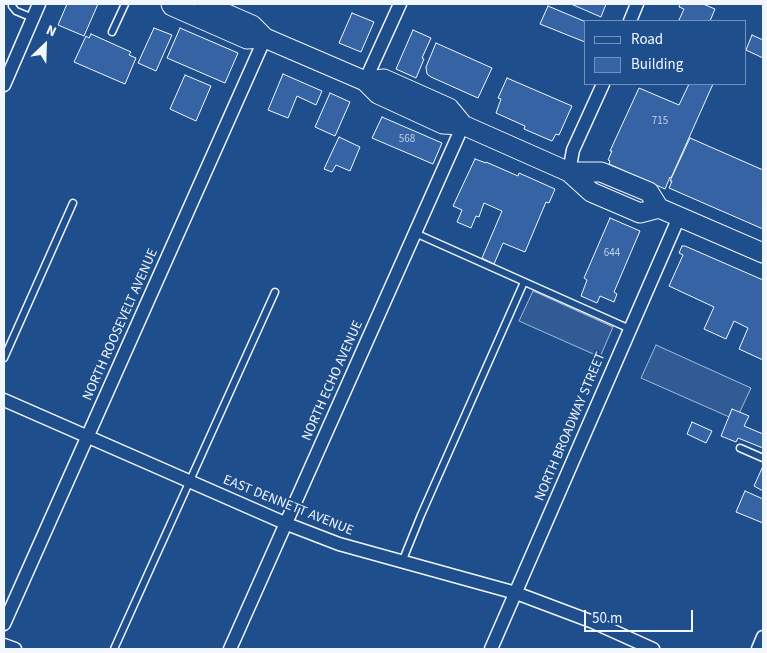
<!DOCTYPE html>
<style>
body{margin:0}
#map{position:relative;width:767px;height:653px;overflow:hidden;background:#1f4e8c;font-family:"Source Sans 3",sans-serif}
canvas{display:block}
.frame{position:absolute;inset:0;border:5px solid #f2f6ff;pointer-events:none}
.legend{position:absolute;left:584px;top:20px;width:162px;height:65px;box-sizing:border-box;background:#1f4e8c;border:1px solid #7391ba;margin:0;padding:6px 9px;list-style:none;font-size:15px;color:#f2f6ff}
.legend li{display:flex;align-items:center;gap:10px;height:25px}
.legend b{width:25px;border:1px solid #7391ba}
.north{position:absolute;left:20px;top:20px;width:50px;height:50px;-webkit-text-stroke:4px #1f4e8c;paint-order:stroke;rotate:24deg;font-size:14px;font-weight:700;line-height:20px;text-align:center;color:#f2f6ff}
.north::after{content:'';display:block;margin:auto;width:18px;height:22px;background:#f2f6ff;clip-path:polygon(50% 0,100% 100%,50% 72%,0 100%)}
.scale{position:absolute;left:584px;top:610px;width:109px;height:22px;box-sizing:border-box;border:2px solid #f2f6ff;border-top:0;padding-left:6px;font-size:15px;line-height:18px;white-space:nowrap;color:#f2f6ff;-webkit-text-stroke:4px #1f4e8c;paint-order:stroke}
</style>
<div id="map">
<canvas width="767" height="653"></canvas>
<div class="frame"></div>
<ul class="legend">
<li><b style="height:6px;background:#1f4e8c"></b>Road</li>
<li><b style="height:14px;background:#3563a3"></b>Building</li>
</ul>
<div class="north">N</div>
<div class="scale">50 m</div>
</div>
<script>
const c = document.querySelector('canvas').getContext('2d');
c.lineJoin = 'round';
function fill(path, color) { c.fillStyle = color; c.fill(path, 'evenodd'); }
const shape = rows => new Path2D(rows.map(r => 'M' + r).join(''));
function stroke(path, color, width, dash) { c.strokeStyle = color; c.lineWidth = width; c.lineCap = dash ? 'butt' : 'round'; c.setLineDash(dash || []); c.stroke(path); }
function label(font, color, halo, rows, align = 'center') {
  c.font = font + ' "Source Sans 3",sans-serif'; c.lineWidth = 4; c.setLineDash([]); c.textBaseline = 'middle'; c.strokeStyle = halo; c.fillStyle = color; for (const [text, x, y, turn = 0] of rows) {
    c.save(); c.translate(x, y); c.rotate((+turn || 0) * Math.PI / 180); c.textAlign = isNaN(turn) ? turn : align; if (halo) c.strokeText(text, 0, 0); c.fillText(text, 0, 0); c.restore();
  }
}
const built = shape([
 [533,291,613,327,600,357,519,321,533,291],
 [656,345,751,388,736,420,641,378,656,345]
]);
fill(built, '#305b95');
stroke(built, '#a8bbd7', 1);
const building = shape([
 [67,4,98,4,84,36,58,25,67,4],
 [571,4,606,4,601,17,571,4],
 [680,4,703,4,715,9,710,21,682,21,679,20,684,9,679,7,680,4],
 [548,6,586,22,585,42,540,24,548,6],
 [352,13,374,22,361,52,339,43,352,13],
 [154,28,172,35,156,71,138,63,154,28],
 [180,28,238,53,225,83,167,58,180,28],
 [413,30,431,38,422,58,424,59,416,78,396,69,413,30],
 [91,34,131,52,129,55,136,58,125,84,74,62,86,36,89,38,91,34],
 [752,35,763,40,763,58,746,50,752,35],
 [436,43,492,68,478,98,431,77,427,74,426,67,436,43],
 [283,74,322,91,316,105,297,96,288,118,268,110,283,74],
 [185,75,211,86,196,121,170,109,185,75],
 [507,78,572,106,559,135,556,134,552,141,524,129,525,126,496,113,501,99,498,98,507,78],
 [689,84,713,84,671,178,670,177,665,189,609,164,610,161,608,160,612,151,610,151,639,88,679,105,689,84],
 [330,93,350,102,335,136,315,127,330,93],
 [382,117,442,143,433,164,372,138,382,117],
 [339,137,360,147,350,171,336,165,332,172,324,169,339,137],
 [690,138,763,170,763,229,669,188,672,181,670,181,690,138],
 [475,159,486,163,486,162,518,176,519,173,555,189,549,203,546,202,525,252,503,243,494,264,482,258,502,211,484,203,479,217,476,216,471,228,457,222,462,210,453,206,475,159],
 [610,218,640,231,614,292,617,294,614,302,600,296,597,303,581,296,587,280,584,278,610,218],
 [682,246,685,246,763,280,763,360,739,349,748,328,734,321,726,339,704,329,714,307,669,286,683,255,679,253,682,246],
 [732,409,749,416,744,426,763,434,763,448,738,438,736,442,721,436,732,409],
 [692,422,712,431,706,443,687,434,692,422],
 [763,466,763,491,754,486,763,466],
 [745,491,763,499,763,523,736,512,745,491]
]);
fill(building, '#3563a3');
stroke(building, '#f2f6ff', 1);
const service = shape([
 [12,4,12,6,16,11,33,18],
 [112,32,125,4],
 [415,233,630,329],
 [4,358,73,203],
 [740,448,763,458],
 [402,562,421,515,524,282],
 [114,649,275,292]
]);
const minor = shape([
 [630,21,637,4],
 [365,81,400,4],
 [4,85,39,4],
 [569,172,573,150,603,84],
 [4,400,287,524,339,544,516,593,593,622,653,649],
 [4,624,265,38],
 [4,645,15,649],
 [230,649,463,125],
 [491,649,679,217],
 [758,649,763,637]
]);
const secondary = shape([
 [171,4,172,6,247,39,265,38],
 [204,4,252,25,265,38,365,81,378,94,443,124,463,125,569,172,591,192,640,213,659,208],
 [365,81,384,79,449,108,463,125],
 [569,172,601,172,649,192,659,208,763,253]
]);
stroke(service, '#f2f6ff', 9);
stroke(minor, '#f2f6ff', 15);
stroke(secondary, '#f2f6ff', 21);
stroke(service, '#1f4e8c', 6);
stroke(minor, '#1f4e8c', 12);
stroke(secondary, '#1f4e8c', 19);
label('11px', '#c3d1e8', null, [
 ["715",660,122],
 ["568",407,140],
 ["644",612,254]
]);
label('14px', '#f2f6ff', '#1f4e8c', [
 ["NORTH ROOSEVELT AVENUE",121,325,-66],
 ["NORTH ECHO AVENUE",333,381,-66],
 ["NORTH BROADWAY STREET",571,427,-67],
 ["EAST DENNETT AVENUE",288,506,22]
]);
</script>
